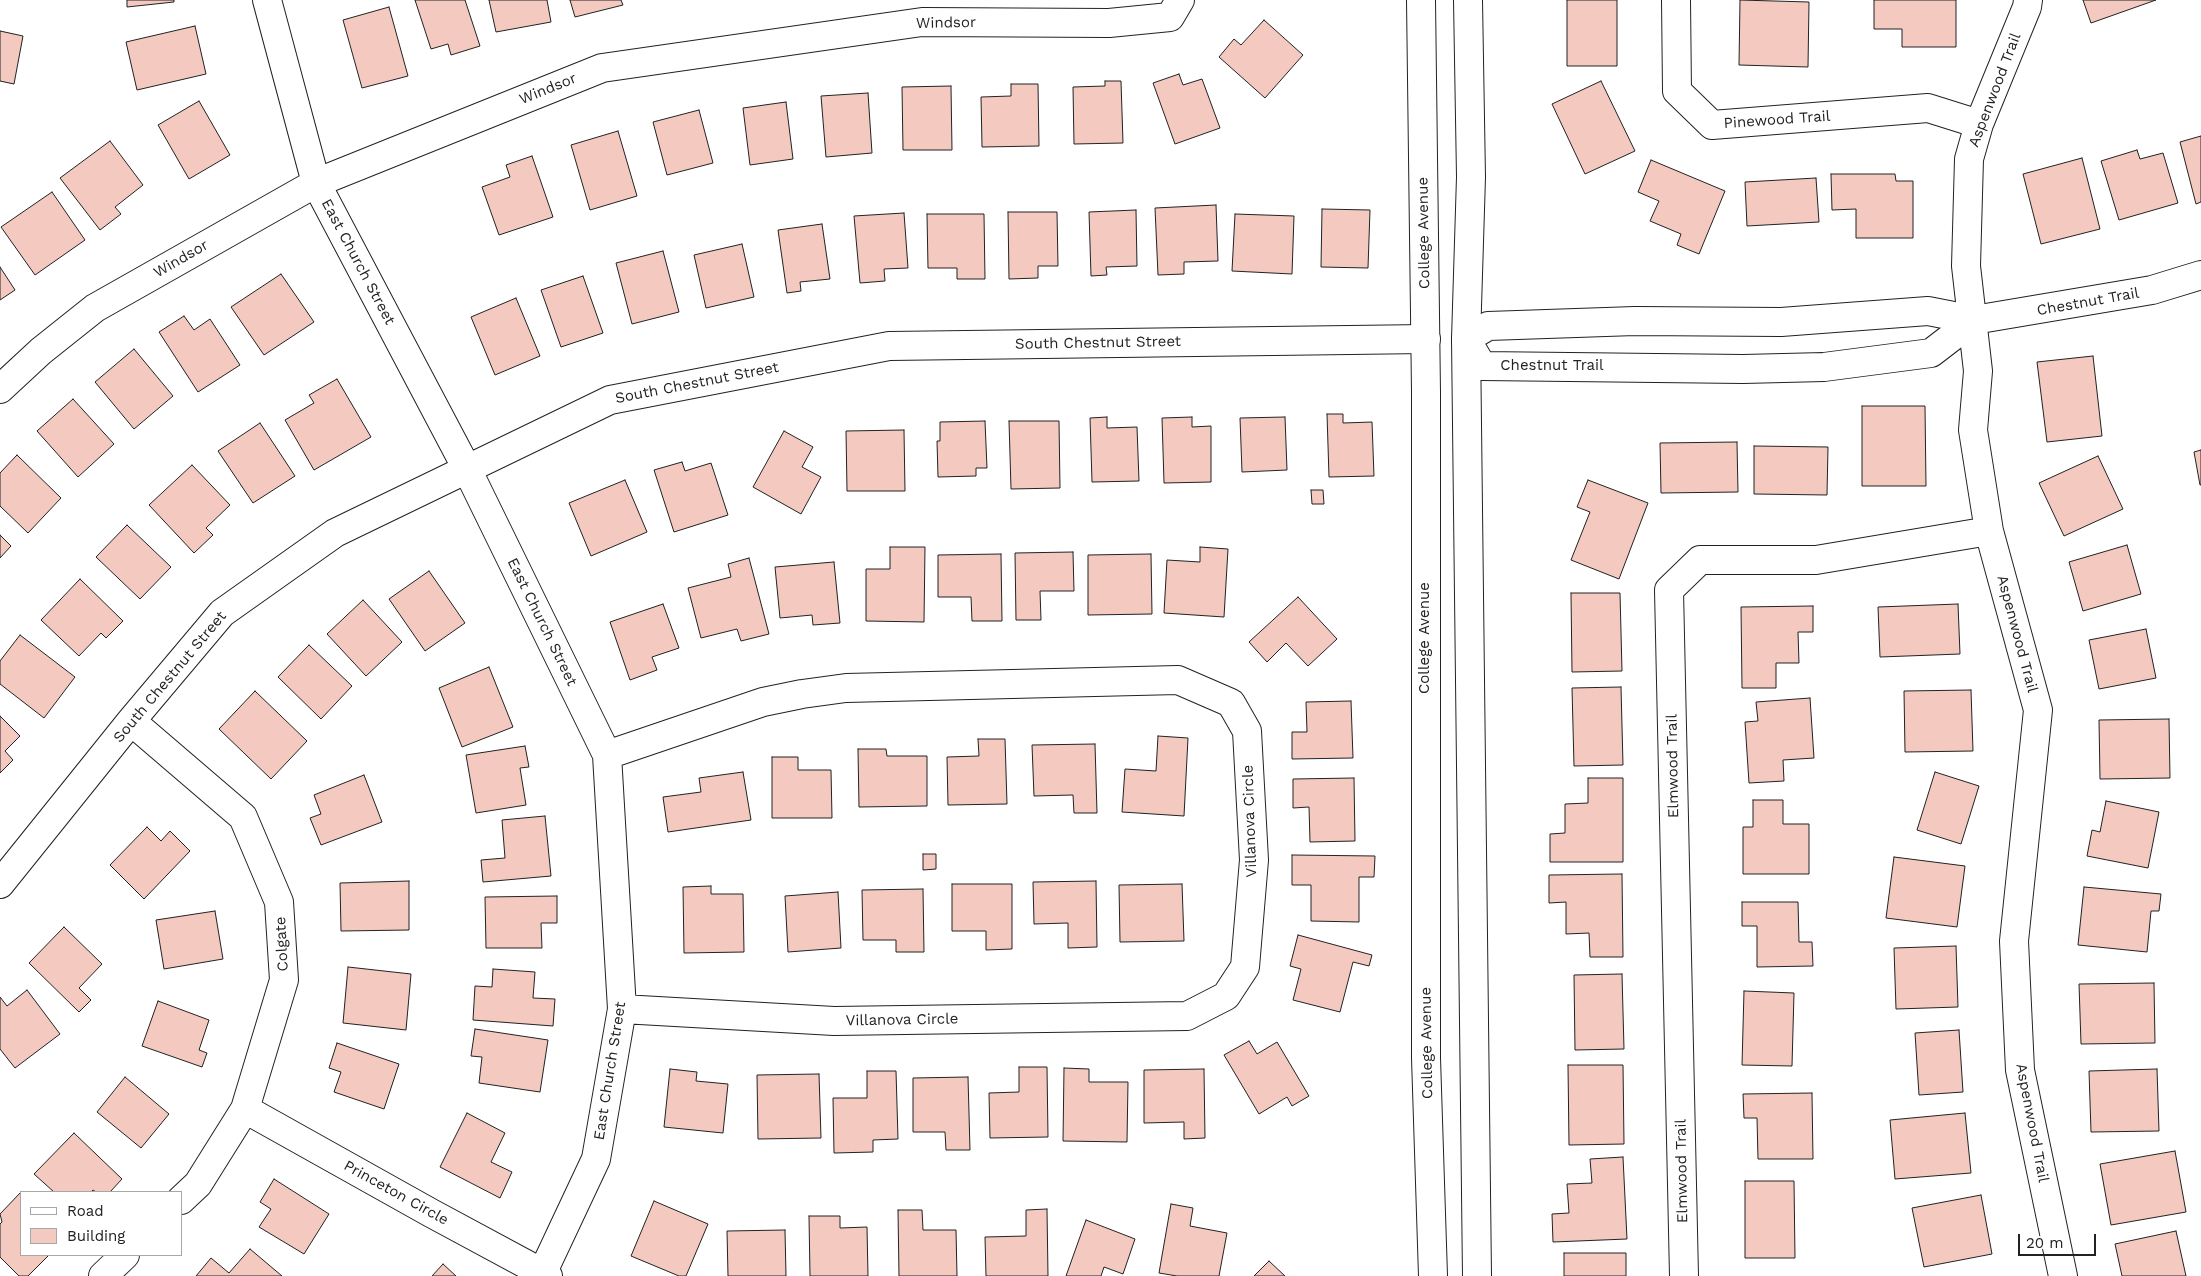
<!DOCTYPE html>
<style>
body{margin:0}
#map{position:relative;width:2201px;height:1276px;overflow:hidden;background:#fff;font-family:"Work Sans",sans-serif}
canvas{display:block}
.legend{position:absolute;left:20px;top:1191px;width:162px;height:65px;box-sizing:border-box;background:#fff;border:1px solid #a7a7a7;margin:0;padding:6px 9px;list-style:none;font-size:15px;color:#222}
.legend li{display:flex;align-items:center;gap:10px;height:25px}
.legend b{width:25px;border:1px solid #a7a7a7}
.scale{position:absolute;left:2018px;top:1234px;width:78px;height:22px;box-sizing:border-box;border:2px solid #222;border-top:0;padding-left:6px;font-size:15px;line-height:18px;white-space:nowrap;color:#222;-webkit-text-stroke:4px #fff;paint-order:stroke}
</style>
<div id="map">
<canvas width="2201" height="1276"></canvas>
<ul class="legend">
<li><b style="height:6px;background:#fff"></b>Road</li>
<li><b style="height:14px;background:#f3c9c0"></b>Building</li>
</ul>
<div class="scale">20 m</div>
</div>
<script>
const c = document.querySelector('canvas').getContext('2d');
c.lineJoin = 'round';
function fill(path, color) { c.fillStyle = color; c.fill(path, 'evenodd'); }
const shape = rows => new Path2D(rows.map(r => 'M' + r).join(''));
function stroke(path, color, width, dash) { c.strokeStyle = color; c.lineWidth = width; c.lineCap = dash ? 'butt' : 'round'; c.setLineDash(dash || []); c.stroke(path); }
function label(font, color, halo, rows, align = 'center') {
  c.font = font + ' "Work Sans",sans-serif'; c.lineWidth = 4; c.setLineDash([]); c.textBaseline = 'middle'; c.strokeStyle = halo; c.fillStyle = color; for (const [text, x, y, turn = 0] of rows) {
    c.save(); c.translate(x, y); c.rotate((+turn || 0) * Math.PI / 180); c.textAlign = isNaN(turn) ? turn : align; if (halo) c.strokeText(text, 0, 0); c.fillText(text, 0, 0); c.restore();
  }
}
const building = shape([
 [127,0,174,0,174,2,127,7,127,0],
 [415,0,465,0,480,46,451,55,448,44,431,49,415,0],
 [489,0,547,0,551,22,496,32,489,0],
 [570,0,621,0,623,5,575,17,570,0],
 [1567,0,1617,0,1617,66,1567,66,1567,0],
 [1740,0,1809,2,1808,67,1739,65,1740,0],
 [1874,0,1956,0,1956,47,1902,47,1902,29,1874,29,1874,0],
 [2083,0,2156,0,2091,23,2083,0],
 [389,7,408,76,362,88,343,20,389,7],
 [1264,20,1303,55,1265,98,1219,57,1234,39,1241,45,1264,20],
 [195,26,206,74,137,90,126,42,195,26],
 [0,31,23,36,14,84,0,81,0,31],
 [1179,74,1183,85,1202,79,1220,128,1175,144,1153,83,1179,74],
 [1105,81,1121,81,1123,143,1074,144,1073,87,1105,86,1105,81],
 [1601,81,1635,151,1585,174,1552,104,1601,81],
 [1011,84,1038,84,1039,146,982,147,981,97,1011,96,1011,84],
 [951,86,952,150,903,150,902,87,951,86],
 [868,93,872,153,826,157,821,96,868,93],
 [199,101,230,155,189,179,158,125,199,101],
 [786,102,793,159,750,165,743,108,786,102],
 [699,110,713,163,667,175,653,122,699,110],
 [618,131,637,196,590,210,571,145,618,131],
 [2201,136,2201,202,2196,204,2180,142,2201,136],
 [110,141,143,185,115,207,121,214,100,230,60,178,110,141],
 [2137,150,2140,159,2163,153,2178,203,2119,220,2101,161,2137,150],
 [532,156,553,217,499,235,482,187,510,177,506,165,532,156],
 [2082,158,2100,229,2041,244,2023,174,2082,158],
 [1651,160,1725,191,1699,254,1677,245,1681,234,1650,221,1659,201,1638,192,1651,160],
 [1831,174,1895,174,1896,181,1913,181,1913,238,1856,238,1856,209,1832,210,1831,174],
 [1816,178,1819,222,1747,226,1745,182,1816,178],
 [52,192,85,240,35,275,1,227,52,192],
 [1216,205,1218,261,1184,262,1184,274,1158,275,1155,208,1216,205],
 [1322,209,1370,210,1368,268,1321,267,1322,209],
 [1136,210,1137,266,1106,267,1107,275,1091,276,1089,212,1136,210],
 [1008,212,1057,212,1058,266,1038,266,1038,278,1009,279,1008,212],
 [904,213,908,268,884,269,885,281,860,283,854,216,904,213],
 [927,214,984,214,985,279,957,279,957,268,928,268,927,214],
 [1235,214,1294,216,1292,274,1232,271,1235,214],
 [822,224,830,279,800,282,801,291,787,293,778,230,822,224],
 [742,244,754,297,706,308,694,255,742,244],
 [663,251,679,312,632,324,616,263,663,251],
 [0,267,15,290,0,300,0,267],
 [281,274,314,322,264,355,231,307,281,274],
 [583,276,603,333,561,347,541,290,583,276],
 [516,298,540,356,495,375,471,317,516,298],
 [184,316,194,330,210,319,240,365,198,392,159,332,184,316],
 [134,349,173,396,134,429,95,382,134,349],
 [2093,356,2102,436,2047,442,2037,362,2093,356],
 [337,379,371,437,314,470,285,420,314,403,309,395,337,379],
 [73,399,114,444,78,477,37,431,73,399],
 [1862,406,1925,406,1926,486,1862,486,1862,406],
 [1327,414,1343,414,1343,423,1372,422,1374,476,1329,477,1327,414],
 [1107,417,1107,428,1137,427,1139,481,1092,482,1090,418,1107,417],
 [1192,417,1192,427,1211,426,1211,482,1164,483,1162,418,1192,417],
 [1285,417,1287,470,1242,472,1240,418,1285,417],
 [985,421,987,468,976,468,976,476,938,477,937,441,940,441,940,422,985,421],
 [1009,421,1059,421,1060,488,1011,489,1009,421],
 [260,423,295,476,253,503,218,451,260,423],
 [904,430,905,491,847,491,846,431,904,430],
 [784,431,813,447,802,467,821,477,801,514,753,487,784,431],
 [1737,442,1738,492,1661,493,1660,443,1737,442],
 [1754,446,1828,447,1827,495,1754,494,1754,446],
 [2201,450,2201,485,2200,485,2194,452,2201,450],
 [17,455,61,498,28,533,0,506,0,473,17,455],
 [2098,456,2123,509,2064,536,2039,483,2098,456],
 [682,462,685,471,711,463,728,515,674,532,654,470,682,462],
 [192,465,230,505,206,528,213,535,194,553,149,505,192,465],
 [625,480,647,532,591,556,569,503,625,480],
 [1588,480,1648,503,1619,579,1571,560,1590,512,1577,507,1588,480],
 [1311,490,1323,490,1324,504,1312,504,1311,490],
 [127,525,171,567,140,599,96,557,127,525],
 [0,535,11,546,0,558,0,535],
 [2127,545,2141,594,2083,611,2069,562,2127,545],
 [890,547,925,547,924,622,866,621,866,569,890,569,890,547],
 [1200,547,1228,549,1224,617,1164,613,1167,560,1200,562,1200,547],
 [1073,552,1074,591,1040,591,1041,620,1016,620,1015,553,1073,552],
 [1001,554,1002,621,972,621,971,597,938,597,938,555,1001,554],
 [1151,554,1152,614,1088,615,1088,555,1151,554],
 [749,558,769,634,741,641,737,629,701,638,688,588,731,577,728,564,749,558],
 [834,562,840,623,813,625,812,615,780,618,775,567,834,562],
 [429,571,465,623,425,651,389,599,429,571],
 [80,579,123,621,106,638,101,633,79,656,41,620,80,579],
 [1571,593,1620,593,1622,671,1572,672,1571,593],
 [1298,597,1337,639,1308,666,1286,643,1267,662,1249,642,1298,597],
 [363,600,402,642,366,676,327,634,363,600],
 [663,604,679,648,652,657,657,670,630,680,610,622,663,604],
 [1958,604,1960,654,1880,657,1878,607,1958,604],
 [1813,606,1813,632,1798,632,1799,663,1776,663,1776,688,1742,688,1741,607,1813,606],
 [2146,629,2156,678,2099,689,2089,640,2146,629],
 [20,635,75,677,44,718,0,684,0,661,20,635],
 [309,645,352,686,321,719,278,677,309,645],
 [489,667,513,727,462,747,439,688,489,667],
 [1621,687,1623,765,1574,766,1572,688,1621,687],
 [1971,690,1973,751,1905,752,1904,691,1971,690],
 [255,691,307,741,271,779,219,729,255,691],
 [1810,698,1814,758,1783,760,1784,781,1749,783,1745,722,1758,721,1756,702,1810,698],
 [1351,701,1353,758,1292,759,1292,732,1307,732,1306,702,1351,701],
 [0,716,20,736,5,751,13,760,0,773,0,716],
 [2169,719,2170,778,2100,779,2099,720,2169,719],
 [1158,736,1188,738,1184,816,1122,812,1125,769,1156,771,1158,736],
 [978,739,1005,739,1007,804,948,805,947,757,979,756,978,739],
 [1095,744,1097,813,1074,813,1073,795,1034,796,1032,745,1095,744],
 [525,746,529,767,520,768,526,805,476,813,466,755,525,746],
 [858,749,886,749,887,756,927,756,927,806,859,807,858,749],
 [772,757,798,757,798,770,831,770,832,818,772,818,772,757],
 [743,772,751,820,668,832,663,797,701,792,699,778,743,772],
 [1935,772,1979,786,1961,844,1917,830,1935,772],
 [364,775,382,822,321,845,310,818,321,814,314,795,364,775],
 [1354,778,1355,841,1310,842,1309,807,1293,808,1293,779,1354,778],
 [1588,778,1623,778,1623,862,1550,862,1550,834,1565,833,1565,804,1588,803,1588,778],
 [1753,800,1783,800,1783,824,1809,824,1809,874,1743,874,1743,827,1753,827,1753,800],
 [2106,801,2159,812,2148,868,2087,856,2092,830,2100,832,2106,801],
 [545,816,551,876,483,882,481,860,505,858,502,820,545,816],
 [147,827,161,841,170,831,190,851,144,899,110,865,147,827],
 [923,854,936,854,936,869,923,870,923,854],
 [1292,855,1375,856,1374,877,1359,877,1359,922,1311,921,1311,885,1292,885,1292,855],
 [1894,857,1965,866,1957,927,1886,918,1894,857],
 [1622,874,1623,957,1590,957,1589,933,1566,934,1566,902,1549,903,1549,875,1622,874],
 [409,881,409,930,341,931,340,883,409,881],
 [1096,881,1097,947,1068,948,1068,923,1034,924,1033,882,1096,881],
 [952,884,1012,884,1012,949,986,950,986,931,952,931,952,884],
 [1182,884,1184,941,1120,942,1119,885,1182,884],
 [711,886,711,894,743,894,744,952,684,953,683,887,711,886],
 [2084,887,2161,894,2159,911,2151,911,2147,952,2078,945,2084,887],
 [923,889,924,952,896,952,896,940,863,940,862,890,923,889],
 [838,892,841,948,788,952,785,896,838,892],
 [557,896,557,923,541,923,542,948,486,948,485,897,557,896],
 [1742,902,1798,902,1799,942,1812,942,1813,966,1757,967,1757,926,1742,926,1742,902],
 [215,911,223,959,164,969,156,920,215,911],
 [64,927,102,964,79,988,91,1000,79,1012,29,963,64,927],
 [1298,935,1372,955,1369,966,1353,962,1340,1012,1293,1000,1301,969,1290,966,1298,935],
 [1956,946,1958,1007,1896,1009,1894,948,1956,946],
 [348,967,411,974,406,1030,343,1023,348,967],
 [493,969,535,972,533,998,555,999,553,1026,473,1020,475,986,492,987,493,969],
 [1622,974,1624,1049,1575,1050,1574,975,1622,974],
 [2154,983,2155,1043,2081,1044,2079,984,2154,983],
 [27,990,60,1034,15,1068,0,1049,0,997,7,1006,27,990],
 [1744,991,1794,993,1792,1066,1742,1065,1744,991],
 [158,1001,209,1020,199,1050,207,1053,202,1067,142,1046,158,1001],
 [475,1029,548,1040,540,1092,479,1083,482,1057,471,1056,475,1029],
 [1959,1030,1963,1092,1919,1095,1915,1033,1959,1030],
 [1249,1041,1257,1054,1277,1042,1309,1096,1292,1106,1287,1097,1259,1114,1224,1055,1249,1041],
 [337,1043,399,1064,384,1109,334,1092,341,1072,329,1068,337,1043],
 [1568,1065,1623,1065,1624,1144,1569,1145,1568,1065],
 [1019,1067,1047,1067,1048,1137,990,1138,989,1093,1019,1092,1019,1067],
 [1064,1068,1089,1069,1089,1082,1128,1082,1127,1142,1063,1141,1064,1068],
 [670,1069,697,1072,696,1081,728,1084,723,1133,664,1127,670,1069],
 [1204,1069,1205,1138,1184,1139,1184,1122,1144,1123,1144,1070,1204,1069],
 [2157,1069,2159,1131,2091,1132,2089,1071,2157,1069],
 [867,1071,896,1071,898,1139,873,1140,873,1152,834,1153,833,1098,867,1098,867,1071],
 [819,1074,821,1138,758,1139,757,1075,819,1074],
 [125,1077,169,1114,141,1148,97,1112,125,1077],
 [968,1077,970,1150,946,1150,945,1132,913,1132,913,1078,968,1077],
 [1812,1093,1813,1159,1758,1159,1757,1118,1744,1118,1743,1094,1812,1093],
 [467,1113,505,1133,491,1162,512,1172,500,1198,440,1167,467,1113],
 [1965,1113,1971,1173,1895,1179,1890,1120,1965,1113],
 [74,1133,122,1179,110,1192,96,1192,93,1190,91,1192,54,1192,34,1174,74,1133],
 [2175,1151,2186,1212,2111,1225,2100,1164,2175,1151],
 [1623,1157,1627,1239,1553,1242,1552,1214,1569,1213,1567,1184,1592,1183,1590,1159,1623,1157],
 [274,1179,329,1214,304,1254,259,1227,271,1209,260,1202,274,1179],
 [1745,1181,1794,1181,1795,1258,1745,1258,1745,1181],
 [21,1192,21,1255,49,1255,28,1276,19,1276,0,1257,0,1224,2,1222,0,1214,21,1192],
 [1981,1195,1992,1254,1924,1267,1912,1208,1981,1195],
 [654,1201,708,1224,686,1276,679,1276,631,1256,654,1201],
 [1171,1204,1193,1208,1190,1226,1227,1233,1219,1276,1177,1276,1159,1273,1171,1204],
 [1047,1209,1048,1276,986,1276,985,1237,1026,1236,1026,1210,1047,1209],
 [898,1210,922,1210,923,1230,956,1230,957,1276,899,1276,898,1210],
 [809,1216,840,1216,840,1228,867,1227,868,1276,810,1276,809,1216],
 [1086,1220,1135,1239,1123,1274,1104,1267,1101,1276,1066,1276,1086,1220],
 [785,1230,786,1276,728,1276,727,1231,785,1230],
 [2176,1231,2186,1276,2122,1276,2115,1244,2176,1231],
 [250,1249,282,1276,196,1276,211,1258,229,1273,250,1249],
 [1564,1253,1626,1253,1626,1276,1564,1276,1564,1253],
 [1269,1261,1285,1276,1254,1276,1269,1261],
 [443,1264,456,1276,432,1276,443,1264]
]);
fill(building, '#f3c9c0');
stroke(building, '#222', 1);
const minor = shape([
 [267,0,316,183,467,469,607,755,622,1009,596,1159,541,1276],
 [1676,0,1677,91,1712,125,1928,108,1979,124],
 [2028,0,2027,7,1979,124,1969,159,1966,266,1978,371,1973,430,1989,531,2038,710,2014,941,2020,1070,2063,1276],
 [1974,320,1931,353,1824,367,1743,369,1482,366,1466,339,1488,326,1635,321,1781,322,1928,311,1974,320,2152,290,2201,275],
 [0,389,41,351,95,308,316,183,602,68,922,22,1109,23,1170,17,1180,0],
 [131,721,243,817,279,902,284,980,245,1109,198,1184,181,1200],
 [607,755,763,702,802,694,846,688,1178,680,1231,703,1247,731,1254,860,1245,967,1226,996,1187,1016,834,1021,622,1009],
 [0,884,131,721,222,613,335,533,610,400,889,346,1426,339],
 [245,1109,431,1213,548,1276],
 [103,1276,125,1255],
 [1684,1276,1669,590,1700,560,1816,560,1989,531]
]);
const major = shape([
 [1421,0,1426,392,1426,1058,1433,1276],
 [1468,0,1471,177,1466,339,1477,1276]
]);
stroke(minor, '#222', 30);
stroke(major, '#222', 30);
stroke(minor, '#fff', 28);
stroke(major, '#fff', 28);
label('15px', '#222', '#fff', [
 ["Windsor",946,23,-1],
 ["Windsor",548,89,-22],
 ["Aspenwood Trail",1995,90,-69],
 ["Pinewood Trail",1777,120,-4],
 ["College Avenue",1424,233,-91],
 ["Windsor",181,259,-30],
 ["East Church Street",358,262,62],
 ["Chestnut Trail",2088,302,-10],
 ["South Chestnut Street",1098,343,-1],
 ["Chestnut Trail",1552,366],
 ["South Chestnut Street",697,383,-11],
 ["East Church Street",542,622,64],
 ["Aspenwood Trail",2017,634,75],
 ["College Avenue",1425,638,-90],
 ["South Chestnut Street",170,677,-50],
 ["Elmwood Trail",1673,766,-91],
 ["Villanova Circle",1250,821,-92],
 ["Colgate",282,944,-93],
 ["Villanova Circle",902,1020,-1],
 ["College Avenue",1427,1043,-91],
 ["East Church Street",610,1071,-81],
 ["Aspenwood Trail",2032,1123,79],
 ["Elmwood Trail",1682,1171,-91],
 ["Princeton Circle",396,1193,29]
]);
</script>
